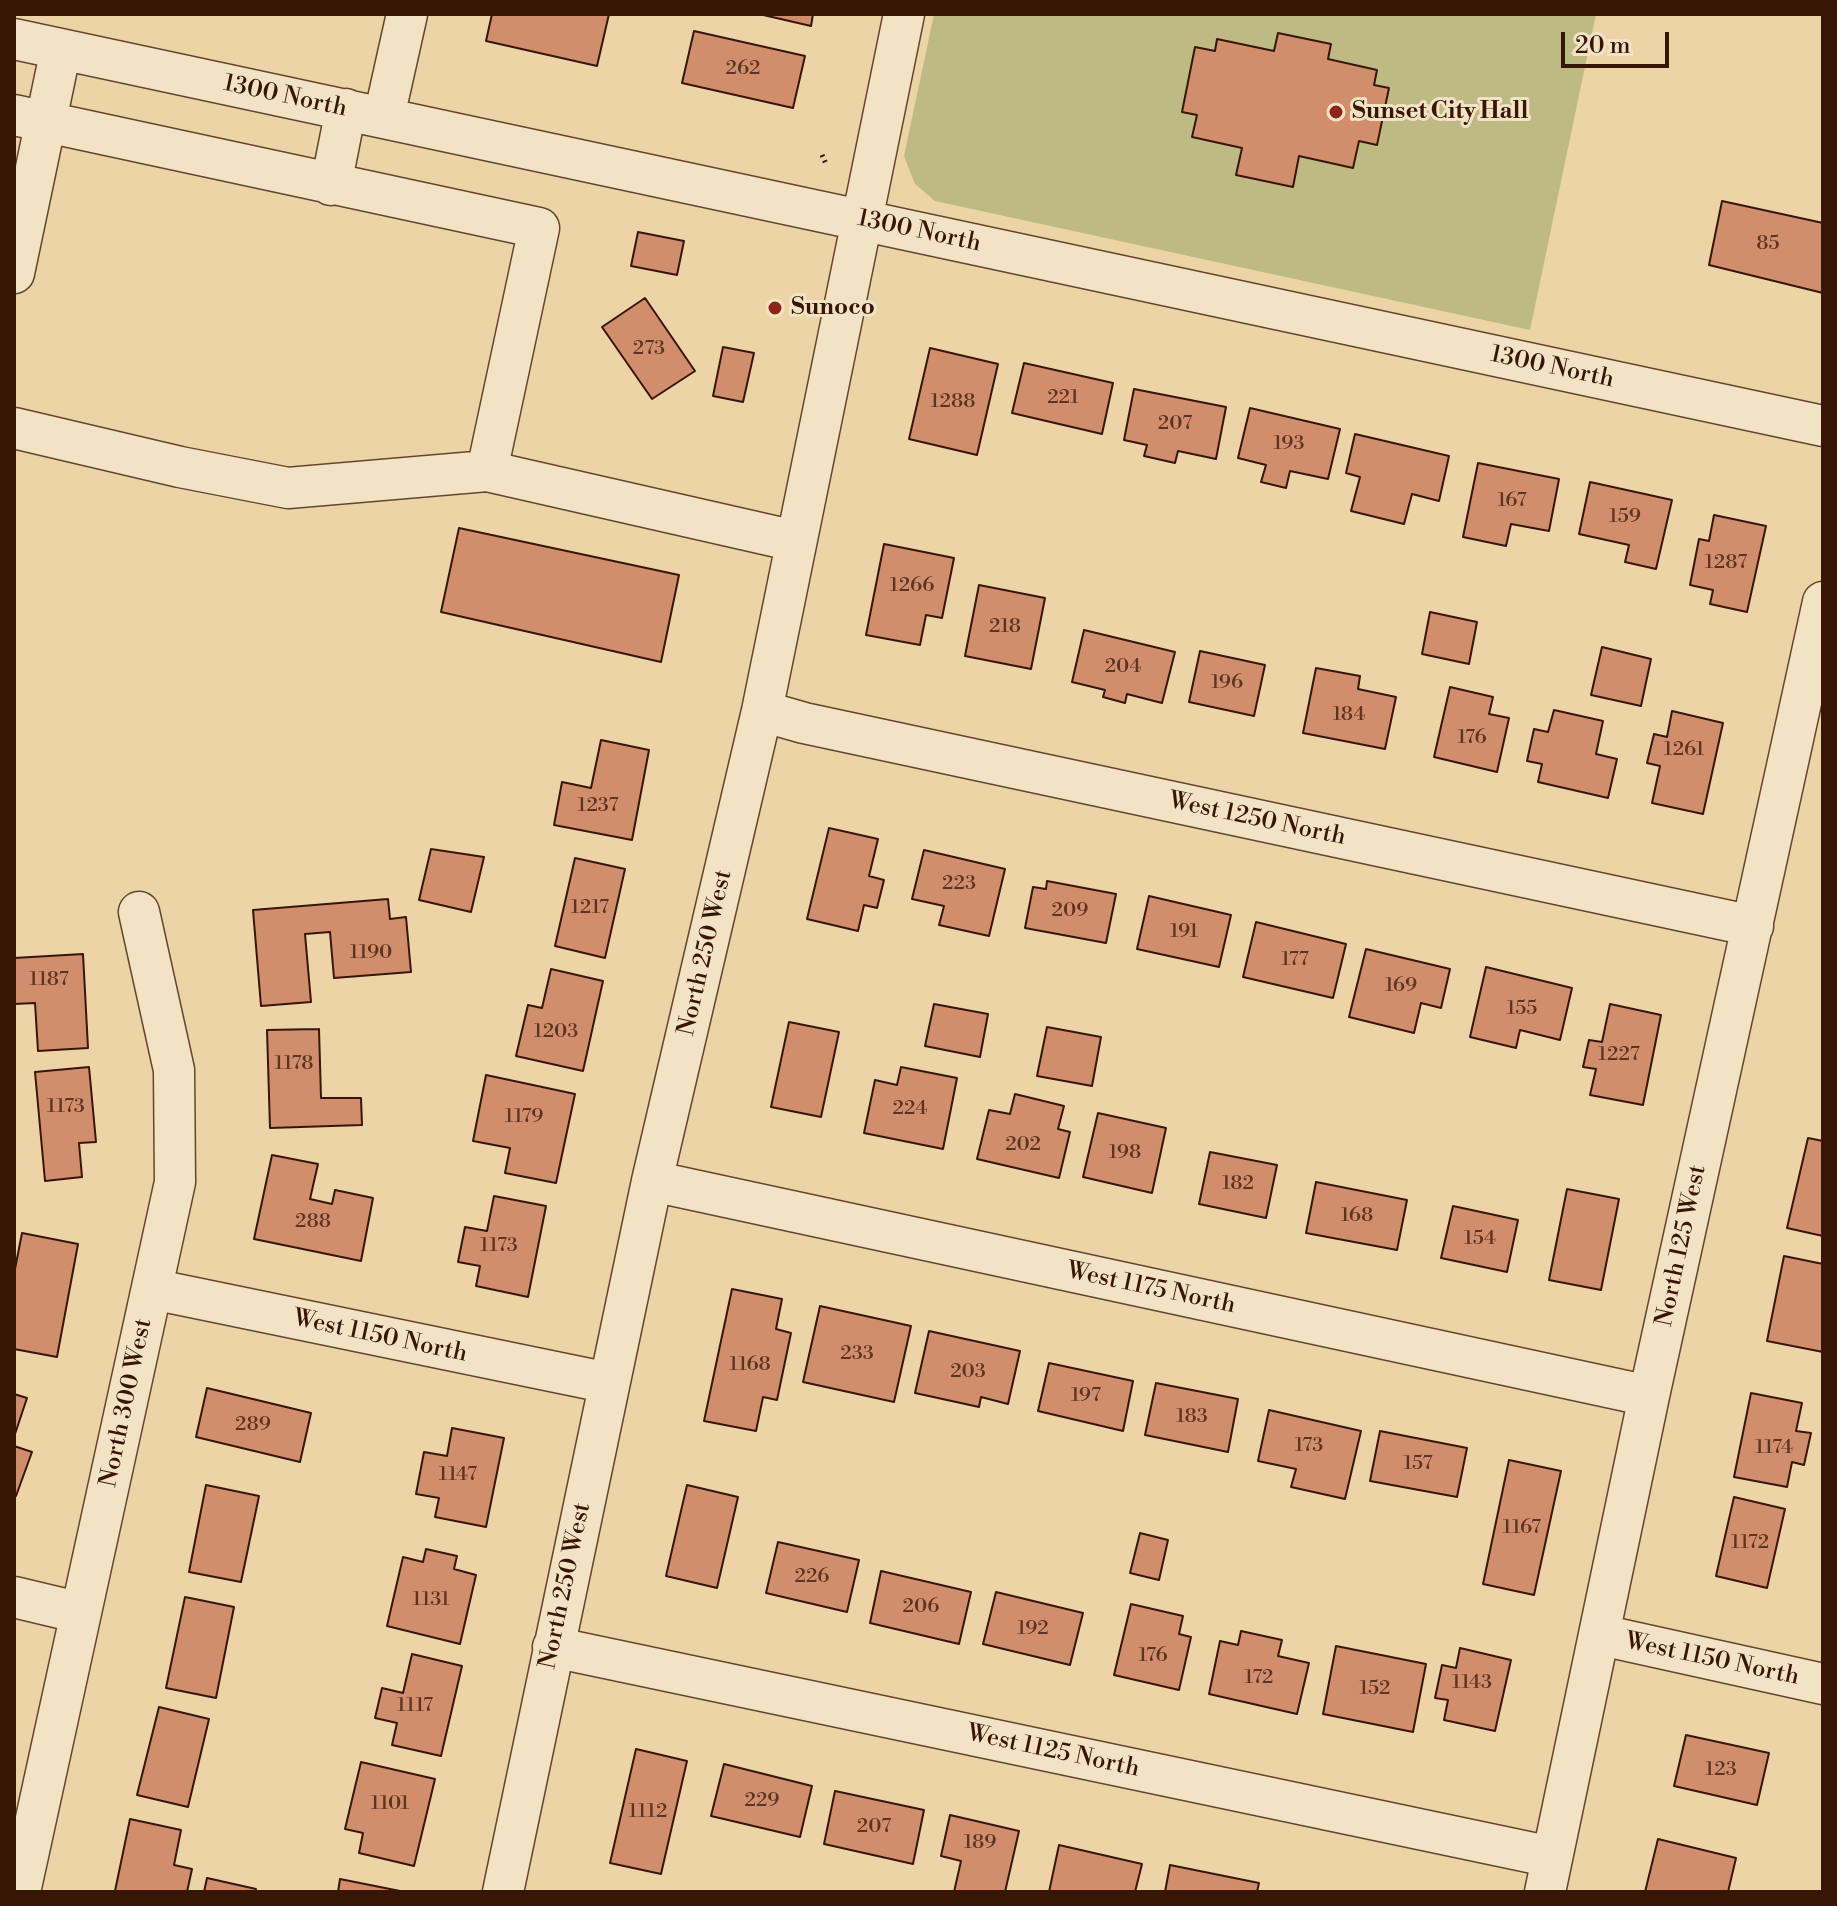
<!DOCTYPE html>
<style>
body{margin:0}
#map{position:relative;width:1837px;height:1906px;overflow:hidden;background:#ecd4a6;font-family:"Libre Bodoni",serif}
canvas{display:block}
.frame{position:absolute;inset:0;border:16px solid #371606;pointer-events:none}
.scale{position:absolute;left:1561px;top:32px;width:108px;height:36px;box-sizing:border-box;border:4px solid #371606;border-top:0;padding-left:10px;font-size:24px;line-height:28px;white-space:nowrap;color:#371606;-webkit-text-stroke:6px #f3e3c5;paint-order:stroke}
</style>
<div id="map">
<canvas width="1837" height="1906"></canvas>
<div class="frame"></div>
<div class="scale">20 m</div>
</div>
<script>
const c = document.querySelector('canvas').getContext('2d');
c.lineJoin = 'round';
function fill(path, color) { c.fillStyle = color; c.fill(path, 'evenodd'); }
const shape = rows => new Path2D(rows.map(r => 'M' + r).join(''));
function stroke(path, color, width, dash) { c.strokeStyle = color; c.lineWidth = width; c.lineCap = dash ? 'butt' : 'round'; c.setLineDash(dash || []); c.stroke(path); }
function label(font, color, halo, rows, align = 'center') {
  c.font = font + ' "Libre Bodoni",serif'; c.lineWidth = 6; c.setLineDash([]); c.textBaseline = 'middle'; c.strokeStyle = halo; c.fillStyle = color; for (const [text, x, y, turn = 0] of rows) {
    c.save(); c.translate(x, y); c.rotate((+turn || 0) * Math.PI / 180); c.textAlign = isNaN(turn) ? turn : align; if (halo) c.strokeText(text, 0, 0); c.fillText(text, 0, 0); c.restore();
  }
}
fill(shape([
 [934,14,1596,14,1530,330,935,201,915,184,904,156]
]), '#bdbb83');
const building = shape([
 [492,14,609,14,597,66,486,41,492,14],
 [759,14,813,14,811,26,759,14],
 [694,31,805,56,793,108,682,83,694,31],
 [1278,33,1331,44,1328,59,1377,70,1374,85,1389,88,1377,145,1359,141,1353,168,1299,156,1293,187,1236,175,1242,148,1192,137,1197,115,1182,112,1195,47,1215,51,1217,39,1274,51,1278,33],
 [1722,201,1823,223,1823,293,1709,265,1722,201],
 [638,232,684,241,677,275,631,266,638,232],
 [645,298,695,371,652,399,602,327,645,298],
 [723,347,754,353,743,402,713,396,723,347],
 [930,348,998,364,977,455,909,439,930,348],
 [1024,363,1113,383,1102,434,1012,413,1024,363],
 [1134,389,1226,407,1216,459,1178,451,1175,463,1144,456,1147,445,1124,440,1134,389],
 [1250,408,1340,429,1328,479,1290,471,1286,488,1261,482,1266,465,1238,458,1250,408],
 [1355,434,1449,456,1439,501,1412,494,1404,524,1351,511,1360,477,1346,473,1355,434],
 [1478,463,1559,479,1549,531,1511,524,1506,546,1463,537,1478,463],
 [1590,482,1672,500,1656,569,1625,562,1629,545,1579,534,1590,482],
 [1714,515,1766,526,1747,612,1710,604,1713,590,1690,585,1699,539,1709,541,1714,515],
 [459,528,679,575,661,662,441,612,459,528],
 [884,544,954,558,942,618,926,615,920,645,866,635,884,544],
 [979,585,1045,598,1031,669,965,656,979,585],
 [1430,612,1477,622,1469,664,1422,654,1430,612],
 [1084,630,1175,652,1162,703,1127,694,1125,703,1103,697,1105,690,1072,682,1084,630],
 [1602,647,1651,659,1641,706,1591,695,1602,647],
 [1200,651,1265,665,1254,716,1189,702,1200,651],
 [1316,668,1360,676,1358,689,1396,697,1385,749,1303,733,1316,668],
 [1450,687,1493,697,1489,714,1509,718,1497,772,1434,757,1450,687],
 [1554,710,1603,721,1596,754,1617,759,1608,798,1538,782,1542,764,1527,761,1534,729,1548,732,1554,710],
 [1672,711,1723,723,1703,814,1652,803,1660,766,1647,763,1654,734,1667,737,1672,711],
 [601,740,649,750,632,840,554,825,562,782,591,788,601,740],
 [829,828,878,839,869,876,884,880,877,908,864,905,858,931,807,919,829,828],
 [431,849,484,857,471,912,419,900,431,849],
 [924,850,1005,869,989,936,939,925,944,906,912,899,924,850],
 [575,858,625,869,605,958,555,946,575,858],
 [1047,881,1116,894,1106,943,1025,928,1033,887,1046,889,1047,881],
 [1149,896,1231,915,1219,967,1137,949,1149,896],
 [388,899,390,919,406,917,411,972,334,978,330,932,305,934,311,1002,261,1006,253,910,388,899],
 [1256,922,1346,944,1333,998,1243,977,1256,922],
 [1366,949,1450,969,1441,1008,1421,1003,1414,1033,1349,1017,1366,949],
 [83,954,88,1048,38,1051,35,1003,14,1004,14,958,83,954],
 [1486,967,1572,988,1560,1040,1520,1030,1516,1048,1470,1037,1486,967],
 [551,969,603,981,583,1071,516,1056,528,1005,542,1008,551,969],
 [934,1004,988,1014,980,1057,925,1046,934,1004],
 [1610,1004,1661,1015,1643,1105,1590,1095,1596,1069,1583,1067,1589,1040,1602,1042,1610,1004],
 [789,1022,839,1032,821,1117,771,1107,789,1022],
 [1047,1027,1101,1037,1092,1086,1037,1076,1047,1027],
 [319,1029,321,1098,361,1098,362,1125,270,1128,267,1030,319,1029],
 [89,1067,96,1142,79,1143,82,1177,45,1181,35,1072,89,1067],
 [901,1067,957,1078,943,1149,864,1133,875,1080,897,1085,901,1067],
 [486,1075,575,1094,556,1183,505,1173,510,1148,473,1141,486,1075],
 [1015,1094,1064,1106,1058,1129,1070,1132,1059,1178,977,1159,989,1110,1010,1114,1015,1094],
 [1098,1113,1166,1128,1152,1193,1083,1177,1098,1113],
 [1808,1138,1823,1141,1823,1236,1787,1228,1808,1138],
 [1210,1152,1277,1165,1266,1218,1199,1204,1210,1152],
 [272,1155,318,1164,310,1199,332,1204,335,1190,373,1198,361,1261,254,1239,272,1155],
 [1316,1182,1407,1200,1397,1250,1306,1233,1316,1182],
 [1567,1189,1619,1199,1601,1290,1549,1280,1567,1189],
 [494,1196,546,1206,528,1297,476,1286,480,1266,458,1262,465,1227,487,1231,494,1196],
 [1453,1206,1518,1220,1507,1272,1441,1258,1453,1206],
 [22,1233,78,1244,57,1357,14,1349,14,1274,22,1233],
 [1784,1256,1823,1264,1823,1352,1767,1341,1784,1256],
 [732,1289,782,1299,776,1329,791,1333,777,1400,763,1397,756,1431,704,1421,732,1289],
 [820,1306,911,1326,894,1402,803,1382,820,1306],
 [929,1331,1020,1351,1008,1404,981,1397,979,1407,915,1393,929,1331],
 [1049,1363,1133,1381,1123,1431,1038,1411,1049,1363],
 [1156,1383,1238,1399,1228,1452,1145,1435,1156,1383],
 [207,1388,311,1413,300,1462,196,1437,207,1388],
 [1751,1393,1802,1403,1796,1431,1811,1433,1804,1465,1792,1462,1787,1487,1734,1477,1751,1393],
 [14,1394,27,1398,14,1437,14,1394],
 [1269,1410,1361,1431,1345,1499,1291,1487,1296,1469,1258,1461,1269,1410],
 [452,1428,504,1438,486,1527,435,1517,439,1498,416,1494,424,1452,447,1456,452,1428],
 [1380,1431,1467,1448,1457,1497,1370,1481,1380,1431],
 [14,1446,32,1452,16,1496,14,1495,14,1446],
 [1509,1460,1561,1471,1534,1595,1483,1584,1509,1460],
 [206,1485,259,1496,241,1582,189,1572,206,1485],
 [687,1485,738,1497,717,1588,666,1576,687,1485],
 [1734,1497,1785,1509,1767,1588,1716,1576,1734,1497],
 [1140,1533,1168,1540,1159,1580,1130,1573,1140,1533],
 [778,1542,859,1560,847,1612,766,1593,778,1542],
 [426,1549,457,1556,454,1569,476,1575,460,1644,387,1626,403,1557,423,1562,426,1549],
 [881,1571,971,1592,959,1644,870,1623,881,1571],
 [996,1592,1083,1613,1070,1665,983,1644,996,1592],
 [185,1597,234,1607,216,1698,166,1688,185,1597],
 [1131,1604,1183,1616,1179,1634,1191,1637,1179,1690,1114,1675,1131,1604],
 [1241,1631,1282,1640,1278,1656,1309,1663,1297,1714,1209,1694,1220,1641,1238,1645,1241,1631],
 [1336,1646,1426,1664,1413,1732,1323,1714,1336,1646],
 [1460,1648,1511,1660,1495,1731,1444,1720,1448,1700,1435,1698,1442,1665,1456,1668,1460,1648],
 [412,1654,462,1666,441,1756,392,1745,397,1723,375,1718,382,1688,403,1693,412,1654],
 [159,1707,209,1719,188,1807,137,1795,159,1707],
 [1686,1735,1769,1753,1757,1805,1674,1786,1686,1735],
 [636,1749,687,1761,661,1874,610,1863,636,1749],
 [361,1762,435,1779,414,1866,359,1853,363,1833,345,1829,361,1762],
 [724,1764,812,1786,800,1837,711,1816,724,1764],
 [835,1791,924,1810,913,1864,824,1844,835,1791],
 [950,1815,1019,1831,1005,1892,954,1892,961,1861,941,1856,950,1815],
 [130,1819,181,1830,174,1865,192,1869,187,1892,115,1891,130,1819],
 [1658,1839,1736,1858,1728,1892,1645,1892,1658,1839],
 [1059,1845,1142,1864,1135,1892,1049,1892,1059,1845],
 [1170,1865,1259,1883,1257,1892,1165,1892,1170,1865],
 [207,1878,256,1889,255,1892,204,1892,207,1878],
 [340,1879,405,1892,338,1892,340,1879]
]);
fill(building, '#d08e6c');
stroke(building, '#371606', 2);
const minor = shape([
 [14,39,1823,426],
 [14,115,539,228,487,471],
 [384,117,407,14],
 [331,185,346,109],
 [14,273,61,49],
 [14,428,180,467,288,488,487,471,795,541],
 [762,711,804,723,1753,926],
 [652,1181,1649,1396],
 [152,1289,609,1383],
 [14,1597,81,1613],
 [1601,1635,1823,1684],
 [553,1647,1552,1857],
 [20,1892,175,1182,174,1070,139,912],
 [503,1892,652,1181,762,711,904,14],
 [1545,1892,1649,1396,1823,602]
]);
stroke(minor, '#64462e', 43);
stroke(shape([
 [822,155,826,164]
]), '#371606', 5, [2, 4]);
stroke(minor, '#f3e3c5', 40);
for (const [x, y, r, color] of [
 [1336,112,8,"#8f2418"],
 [775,308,8,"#8f2418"]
]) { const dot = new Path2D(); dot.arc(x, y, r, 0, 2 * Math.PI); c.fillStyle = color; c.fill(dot); stroke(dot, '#f3e3c5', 3); }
label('20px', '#5d3420', null, [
 ["262",743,69],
 ["85",1768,244],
 ["273",649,349],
 ["221",1063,398],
 ["1288",953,402],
 ["207",1175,424],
 ["193",1289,444],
 ["167",1512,501],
 ["159",1625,517],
 ["1287",1726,563],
 ["1266",912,586],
 ["218",1005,627],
 ["204",1123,667],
 ["196",1227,683],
 ["184",1349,715],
 ["176",1472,738],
 ["1261",1684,750],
 ["1237",598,806],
 ["223",959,884],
 ["1217",590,908],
 ["209",1070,911],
 ["191",1184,932],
 ["1190",371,953],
 ["177",1295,960],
 ["1187",49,980],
 ["169",1401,986],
 ["155",1522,1009],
 ["1203",556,1032],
 ["1227",1619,1055],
 ["1178",294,1064],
 ["1173",66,1107],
 ["224",910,1109],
 ["1179",524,1117],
 ["202",1023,1145],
 ["198",1125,1153],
 ["182",1238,1184],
 ["168",1357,1216],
 ["288",313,1222],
 ["154",1480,1239],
 ["1173",499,1246],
 ["233",857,1354],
 ["1168",750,1365],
 ["203",968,1372],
 ["197",1086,1396],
 ["183",1192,1417],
 ["289",253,1425],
 ["173",1309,1446],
 ["1174",1774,1448],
 ["157",1418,1464],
 ["1147",458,1475],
 ["1167",1522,1528],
 ["1172",1750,1543],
 ["226",812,1577],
 ["1131",431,1600],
 ["206",921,1607],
 ["192",1033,1629],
 ["176",1153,1656],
 ["172",1259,1678],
 ["1143",1472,1683],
 ["152",1375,1689],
 ["1117",415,1706],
 ["123",1721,1770],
 ["229",762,1801],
 ["1101",390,1804],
 ["1112",648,1812],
 ["207",874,1827],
 ["189",980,1843]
]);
label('24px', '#371606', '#f3e3c5', [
 ["1300 North",285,97,12],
 ["1300 North",919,232,12],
 ["1300 North",1552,368,12],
 ["West 1250 North",1257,820,12],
 ["North 250 West",706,953,-77],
 ["North 125 West",1682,1246,-78],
 ["West 1175 North",1151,1289,12],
 ["West 1150 North",380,1337,12],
 ["North 300 West",127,1403,-78],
 ["North 250 West",566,1586,-78],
 ["West 1150 North",1712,1660,12],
 ["West 1125 North",1053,1752,12]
]);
label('bold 24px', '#371606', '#f3e3c5', [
 ["Sunset City Hall",1352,112],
 ["Sunoco",791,308]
], 'left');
</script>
